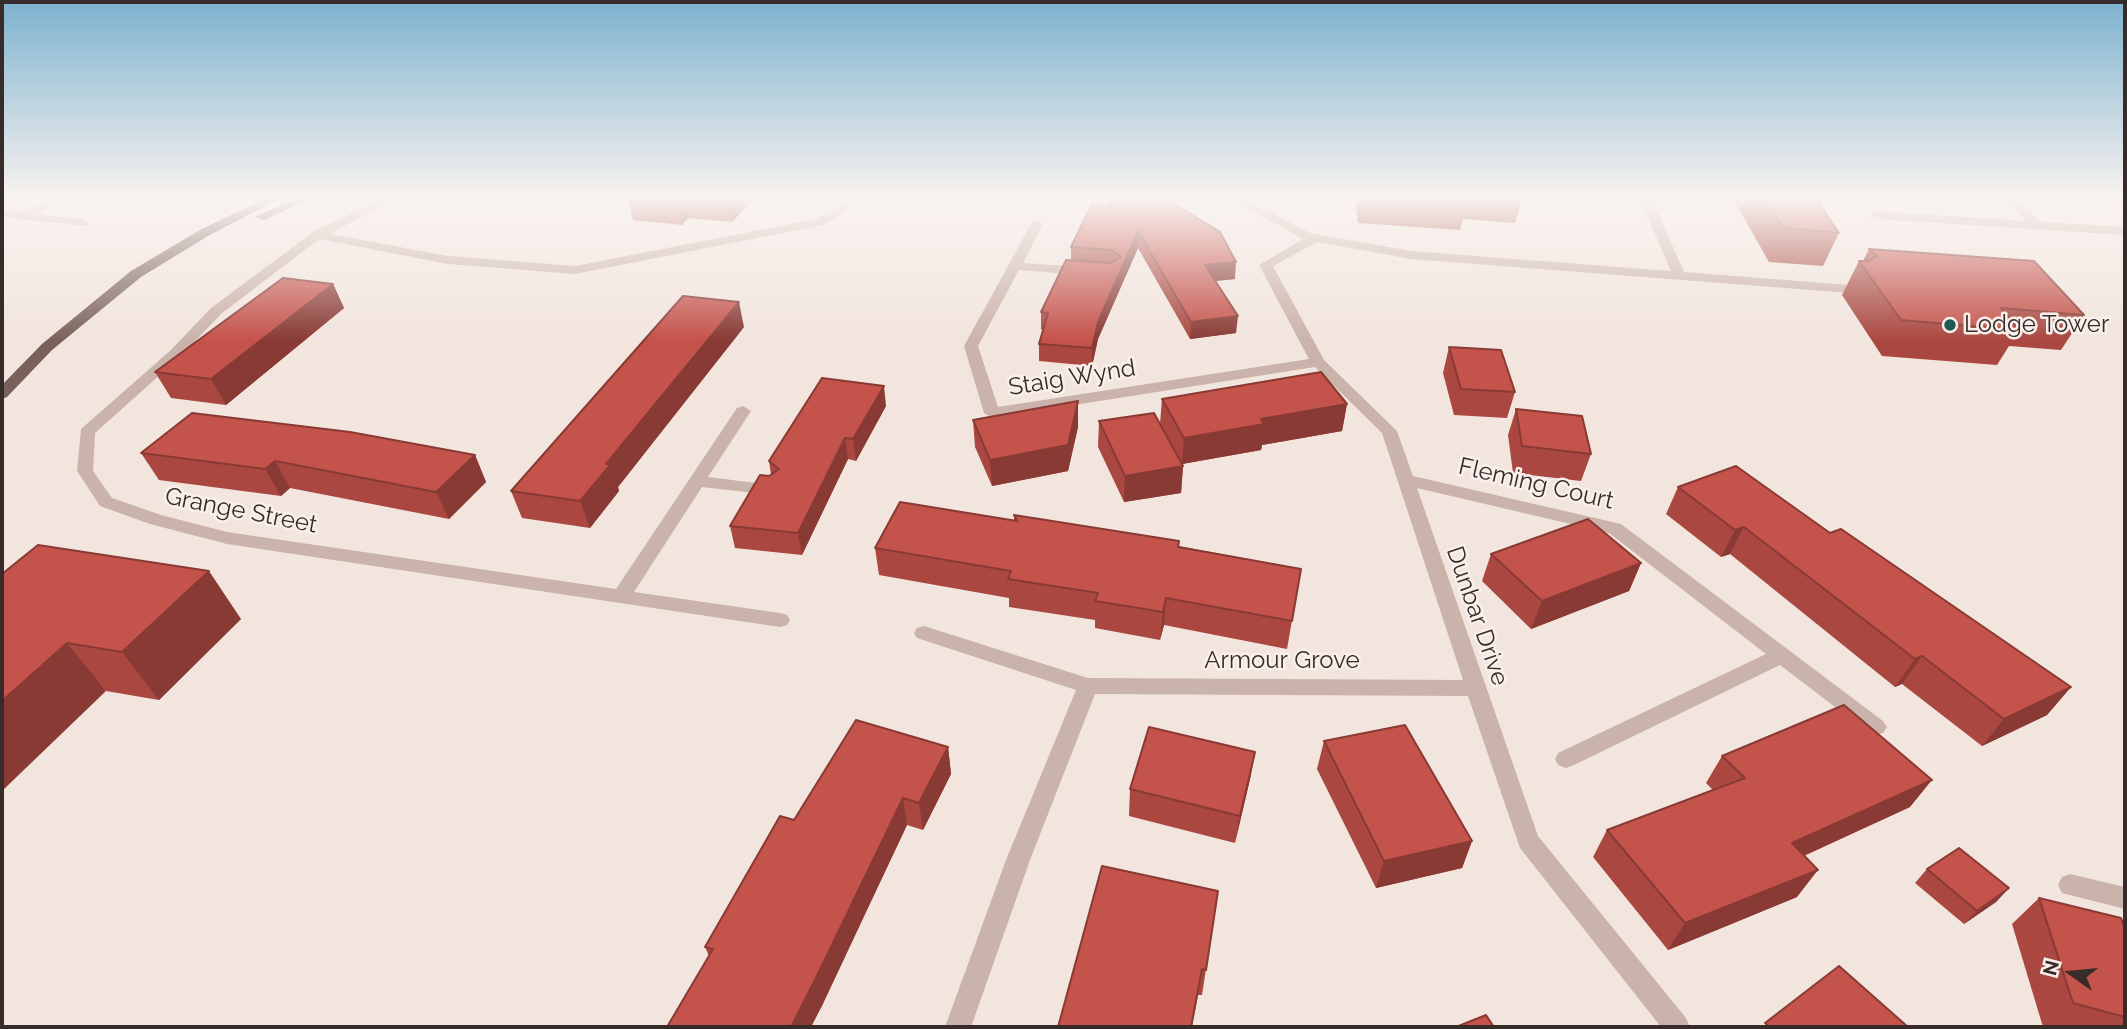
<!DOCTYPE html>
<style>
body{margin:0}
#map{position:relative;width:2127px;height:1029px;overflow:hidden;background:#f2e5de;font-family:Raleway,sans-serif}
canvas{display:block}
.frame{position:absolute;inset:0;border:4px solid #382c2a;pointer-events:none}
.north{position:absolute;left:2036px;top:938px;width:70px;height:70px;-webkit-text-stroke:5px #faf0eb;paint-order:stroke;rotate:285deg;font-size:19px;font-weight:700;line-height:28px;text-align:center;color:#382c2a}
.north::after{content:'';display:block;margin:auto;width:24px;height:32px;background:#382c2a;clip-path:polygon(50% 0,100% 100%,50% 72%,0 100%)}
</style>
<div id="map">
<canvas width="2127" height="1029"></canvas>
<div class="frame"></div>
<div class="north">N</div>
</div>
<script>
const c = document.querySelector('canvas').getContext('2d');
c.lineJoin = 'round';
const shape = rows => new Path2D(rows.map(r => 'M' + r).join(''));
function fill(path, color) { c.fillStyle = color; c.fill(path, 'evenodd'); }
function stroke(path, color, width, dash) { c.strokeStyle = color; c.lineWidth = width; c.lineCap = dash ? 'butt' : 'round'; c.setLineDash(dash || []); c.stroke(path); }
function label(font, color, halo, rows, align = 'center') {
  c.font = font + ' Raleway,sans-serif'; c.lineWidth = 5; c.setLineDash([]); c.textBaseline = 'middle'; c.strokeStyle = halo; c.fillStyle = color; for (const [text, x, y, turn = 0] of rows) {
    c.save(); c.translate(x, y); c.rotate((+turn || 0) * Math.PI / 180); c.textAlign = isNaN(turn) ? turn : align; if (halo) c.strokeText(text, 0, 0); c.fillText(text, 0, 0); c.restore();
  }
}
fill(shape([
 [52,197,66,197,36,214,82,219,88,223,86,226,2,217,2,209,21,212,52,197],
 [385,197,399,197,330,234,448,256,575,266,816,219,838,206,847,197,859,197,846,212,824,225,575,274,448,264,319,239,221,314,181,356,95,433,93,471,112,498,161,515,227,532,616,589,737,408,743,406,751,411,708,477,772,485,781,490,772,495,702,487,634,592,780,613,787,615,790,620,787,625,780,627,227,544,150,524,100,506,77,471,81,429,171,350,211,308,313,232,385,197],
 [1228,197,1242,197,1310,233,1411,251,1671,271,1639,197,1651,197,1684,272,1850,285,1857,289,1850,293,1411,259,1317,242,1273,266,1324,360,1397,431,1413,476,1621,524,1883,721,1887,727,1883,733,1876,735,1869,733,1780,665,1574,765,1566,768,1558,765,1555,759,1558,753,1766,654,1609,533,1417,488,1538,836,1686,1018,1690,1027,1661,1027,1520,848,1468,696,1095,694,1030,860,971,1027,945,1027,1006,860,1076,690,917,638,914,633,917,628,924,626,1088,678,1463,680,1382,433,1315,367,992,418,984,413,964,346,1031,224,1037,220,1043,224,1023,263,1083,267,1090,271,1083,275,1019,270,978,346,998,407,1309,359,1259,265,1303,239,1228,197],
 [2003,197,2015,197,2042,222,2125,227,2125,235,1875,219,1869,215,1875,211,2027,221,2003,197],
 [2021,197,2125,198,2125,206,2027,201,2021,197],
 [2070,874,2125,887,2125,909,2062,893,2058,885,2062,877,2070,874]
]), '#cab3aa');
fill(shape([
 [268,197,283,197,208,236,141,277,52,350,7,397,2,399,2,385,42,344,131,271,200,230,268,197],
 [299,197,314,197,264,220,254,217,299,197]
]), '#7a605b');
fill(shape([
 [627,197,755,197,732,222,688,218,682,225,633,220],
 [1355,197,1523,197,1515,223,1463,219,1460,230,1358,223],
 [1732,197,1815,197,1839,233,1823,266,1769,262],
 [1092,204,1235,279,1215,281,1236,333,1190,339,1138,248,1098,339,1092,366,1039,361,1039,344,1043,330,1041,329,1041,312,1071,260,1071,247],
 [1869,249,2084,315,2061,350,2009,346,1997,365,1882,356,1842,295,1859,261,1863,261],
 [333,284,344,308,226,405,171,398,155,372],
 [744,327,618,487,619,491,590,528,522,518,511,491],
 [1449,347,1515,392,1507,418,1454,415,1443,373],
 [1162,399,1347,404,1342,431,1262,445,1261,450,1182,464,1183,466,1181,493,1124,502,1098,447,1099,421,1160,424],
 [1078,401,1078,427,1068,471,992,486,975,447,973,420],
 [886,406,856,461,848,459,802,555,735,548,730,526,769,476,771,474,769,461],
 [1516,409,1591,454,1581,481,1513,473,1508,435],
 [141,453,475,455,486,482,449,519,290,488,281,496,159,480],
 [1678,487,1830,533,2071,687,2047,715,1982,746,1902,684,1895,687,1730,554,1721,557,1666,514],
 [1014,515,1301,569,1287,649,1164,625,1160,640,1095,628,1095,620,1009,607,1009,598,879,575,875,548,1014,521],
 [1491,554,1641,563,1629,591,1531,629,1482,581],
 [2,574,241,619,159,700,106,691],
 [1324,741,1472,841,1462,868,1376,888,1317,769],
 [948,747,951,774,923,830,907,825,811,1027,667,1027,709,956,705,947,794,820],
 [1255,752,1250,779,1235,843,1129,816,1130,789],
 [1722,756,1910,807,1804,856,1797,897,1668,950,1593,857,1607,830,1713,790,1706,783],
 [1927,869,2009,888,1996,902,1964,924,1915,883],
 [1218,891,1202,995,1198,995,1192,1027,1058,1027],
 [2039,898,2125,929,2125,1027,2043,1027,2012,924]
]), '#a94740');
fill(shape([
 [681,197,683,197,688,218,682,225,677,201],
 [730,197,755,197,732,222,727,199],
 [1138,231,1138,248,1098,339,1092,366,1092,348,1098,322],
 [1236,262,1235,279,1204,282,1205,265],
 [333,284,344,308,226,405,211,379],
 [739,302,744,327,618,487,619,491,590,528,580,501,606,464],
 [1238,316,1236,333,1190,339,1191,322],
 [884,386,886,406,856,461,853,439],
 [1078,401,1078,427,1068,471,992,486,990,460],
 [1347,404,1342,431,1262,445,1261,450,1182,464,1184,438,1261,419],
 [845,438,848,459,802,555,798,533],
 [475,455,486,482,449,519,436,492],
 [275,461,290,488,281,496,265,469],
 [1183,466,1181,493,1124,502,1125,476],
 [1744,527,1730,554,1721,557,1735,530],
 [1641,563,1629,591,1531,629,1542,601],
 [209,571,241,619,159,700,122,652],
 [1166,598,1164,625,1160,640,1163,612],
 [67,643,106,691,2,791,2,701],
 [1922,656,1902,684,1895,687,1915,659],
 [2071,687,2047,715,1982,746,2004,719],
 [948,747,951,774,923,830,919,803],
 [1255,752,1250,779,1235,843,1240,816],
 [1932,780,1910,807,1772,870,1792,843],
 [903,798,907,825,822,1006,811,1027,791,1027],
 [1472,841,1462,868,1376,888,1384,861],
 [1818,870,1797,897,1668,950,1685,923],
 [2009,888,1996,902,1964,924,1977,911]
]), '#893a34');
const building = shape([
 [627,197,681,197,677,201,627,197],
 [698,197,730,197,727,199,698,197],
 [1112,197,1143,197,1167,199,1220,232,1236,262,1205,265,1238,316,1191,322,1138,231,1098,322,1092,348,1039,344,1048,313,1041,312,1066,260,1111,263,1121,257,1112,250,1071,247,1092,204,1108,206,1112,197],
 [1764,197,1815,197,1839,233,1784,228,1764,197],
 [1869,249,2034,261,2084,315,2001,308,2019,330,1901,320,1859,261,1869,261,1877,256,1869,249],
 [283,278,333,284,211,379,155,372,283,278],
 [683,296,739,302,606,464,611,464,580,501,511,491,683,296],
 [1449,347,1501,350,1515,392,1461,389,1449,347],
 [1321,372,1347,404,1261,419,1264,424,1184,438,1162,399,1321,372],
 [822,378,884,386,853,439,845,438,798,533,730,526,760,475,769,476,779,469,769,461,822,378],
 [1078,401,1068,445,990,460,973,420,1078,401],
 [1516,409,1582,416,1591,454,1522,446,1516,409],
 [192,413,350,432,475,455,436,492,275,461,265,469,141,453,192,413],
 [1154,413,1183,466,1125,476,1099,421,1154,413],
 [1736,466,1830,533,1841,529,2071,687,2004,719,1922,656,1915,659,1744,527,1735,530,1678,487,1736,466],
 [900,502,1017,521,1014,515,1179,541,1178,547,1301,569,1292,621,1166,598,1163,612,1095,601,1098,593,1008,579,1011,571,875,548,900,502],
 [1588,519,1641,563,1542,601,1491,554,1588,519],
 [38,545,209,571,122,652,67,643,2,701,2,574,38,545],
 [1844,705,1932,780,1792,843,1818,870,1685,923,1607,830,1745,778,1722,756,1844,705],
 [856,720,948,747,919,803,903,798,815,980,791,1027,667,1027,713,949,705,947,780,816,794,820,856,720],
 [1405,725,1472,841,1384,861,1324,741,1405,725],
 [1149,727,1255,752,1240,816,1130,789,1149,727],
 [1959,848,2009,888,1977,911,1927,869,1959,848],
 [1102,866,1218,891,1206,970,1202,969,1191,1027,1058,1027,1102,866],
 [2039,898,2121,918,2125,929,2125,1017,2073,1003,2039,898],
 [1839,966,1908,1027,1769,1027,1765,1023,1839,966],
 [1486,1015,1494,1027,1456,1027,1486,1015]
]);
fill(building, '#c4534b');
stroke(building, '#893a34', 2);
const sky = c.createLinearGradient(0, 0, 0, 341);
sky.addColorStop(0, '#7db2ce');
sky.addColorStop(0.58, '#f9f3f0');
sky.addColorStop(1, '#f9f3f000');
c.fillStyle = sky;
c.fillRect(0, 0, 2127, 341);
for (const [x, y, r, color] of [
 [1950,325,7,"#205953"]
]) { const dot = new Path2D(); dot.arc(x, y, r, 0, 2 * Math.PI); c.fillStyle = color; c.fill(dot); stroke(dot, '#faf0eb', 2.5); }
label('24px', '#382c2a', '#faf0eb', [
 ["Lodge Tower",1964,325]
], 'left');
label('24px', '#382c2a', '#faf0eb', [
 ["Staig Wynd",1072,378,-9],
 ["Fleming Court",1536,484,13],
 ["Grange Street",241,511,11],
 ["Dunbar Drive",1477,616,71],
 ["Armour Grove",1282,661]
]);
</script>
